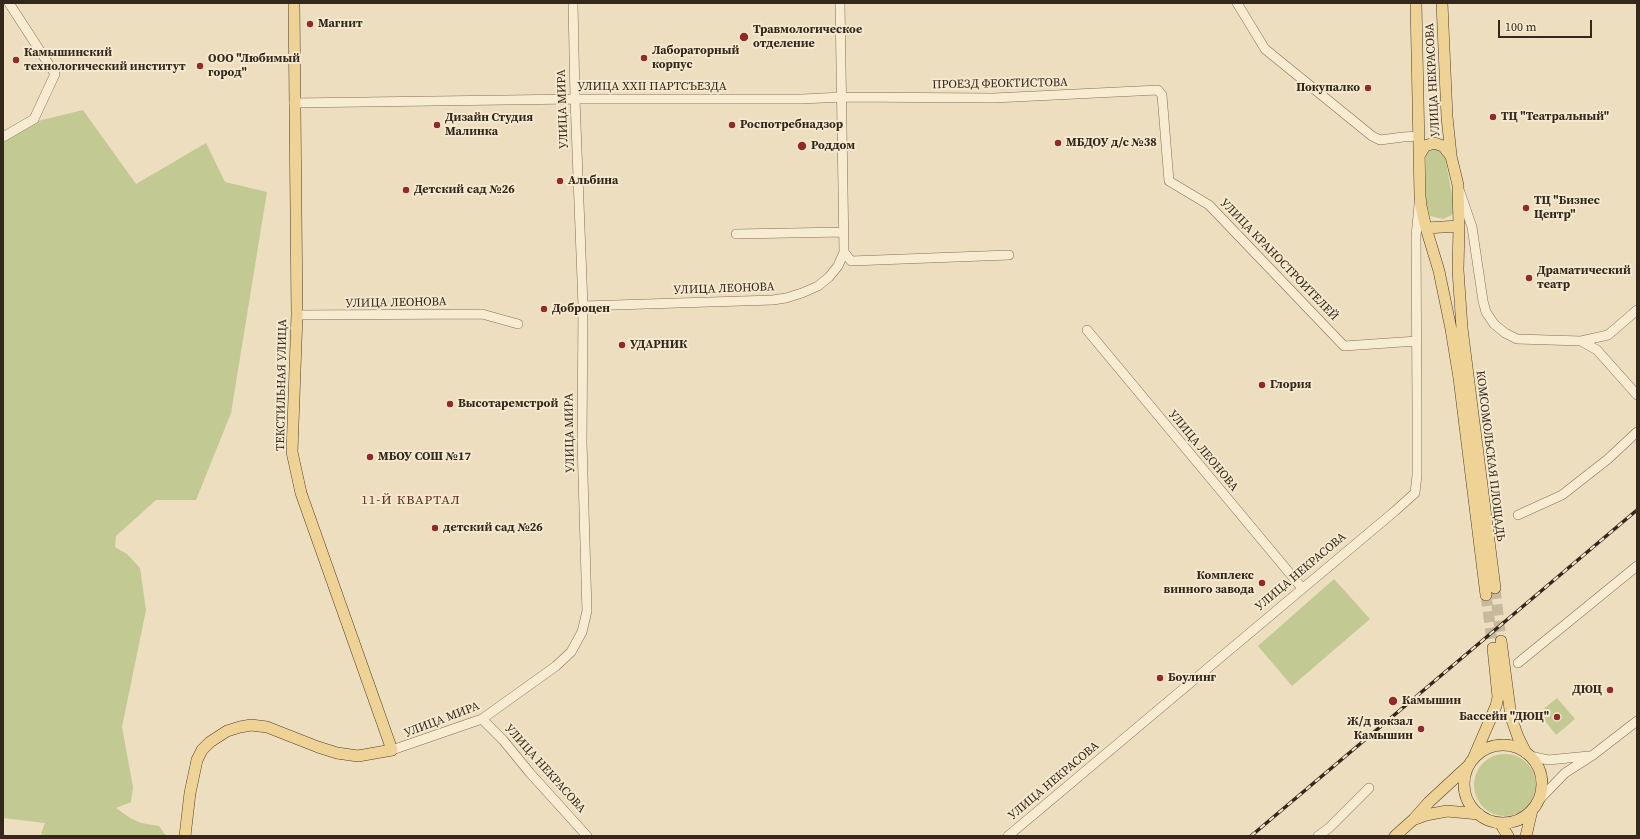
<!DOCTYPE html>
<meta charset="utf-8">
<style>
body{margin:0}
#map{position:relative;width:1640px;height:839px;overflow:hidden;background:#ecdebf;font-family:"Source Serif 4",serif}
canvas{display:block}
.frame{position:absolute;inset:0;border:4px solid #34271c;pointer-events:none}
.scale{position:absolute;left:1498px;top:20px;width:94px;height:18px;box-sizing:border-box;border:2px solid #34271c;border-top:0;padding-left:5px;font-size:12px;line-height:14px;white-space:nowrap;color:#34271c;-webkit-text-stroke:3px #f4e9ce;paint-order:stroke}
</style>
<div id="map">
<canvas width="1640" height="839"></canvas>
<div class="frame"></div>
<div class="scale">100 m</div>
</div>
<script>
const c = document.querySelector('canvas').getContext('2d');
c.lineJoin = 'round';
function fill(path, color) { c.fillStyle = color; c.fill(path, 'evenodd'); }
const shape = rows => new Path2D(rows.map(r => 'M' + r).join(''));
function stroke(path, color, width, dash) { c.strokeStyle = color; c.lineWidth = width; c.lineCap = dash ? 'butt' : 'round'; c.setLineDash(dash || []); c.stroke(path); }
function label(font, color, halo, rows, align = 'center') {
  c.font = font + ' "Source Serif 4",serif'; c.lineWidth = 4; c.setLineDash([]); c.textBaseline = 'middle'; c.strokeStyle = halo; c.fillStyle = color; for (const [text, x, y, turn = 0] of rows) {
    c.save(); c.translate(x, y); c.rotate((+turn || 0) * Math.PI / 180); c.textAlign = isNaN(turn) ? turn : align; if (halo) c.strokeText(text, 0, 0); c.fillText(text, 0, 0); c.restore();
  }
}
fill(shape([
 [83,110,136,184,206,143,225,182,267,192,231,413,196,500,156,500,116,536,115,547,127,554,140,568,146,610,122,727,133,787,131,802,116,808,130,818,141,823,159,826,166,836,44,836,41,834,45,823,3,818,3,139,30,123],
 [1434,149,1439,149,1445,157,1453,200,1454,212,1450,216,1443,219,1430,216,1426,204,1426,156,1428,152],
 [1334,579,1370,619,1292,686,1258,646],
 [1557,698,1575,719,1556,735,1539,713],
 '1474 785a31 31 0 1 1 62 0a31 31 0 1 1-62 0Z'
]), '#c3c993');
stroke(shape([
 [1495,588,1501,641],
 [1486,595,1493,648]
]), '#c7b99e', 11, [11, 5.5]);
const minor = shape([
 [1237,3,1265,49,1372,136,1380,140,1403,137,1419,136],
 [294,103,575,99,802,99,842,97,994,98,1158,90,1162,95,1169,181,1209,205,1344,346,1417,341],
 [3,137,34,119,55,74,9,3],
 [1460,192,1472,227,1483,301,1486,312,1494,324,1505,333,1517,339,1581,341,1608,335,1637,310],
 [736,234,844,232],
 [844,252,851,261,1009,255],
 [583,306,773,300,786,298,802,293,818,286,829,277,838,266,844,252,840,3],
 [297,315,482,314,518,324],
 [1087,330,1302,588],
 [1581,341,1597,350,1637,395],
 [1518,515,1562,495,1608,459,1637,432],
 [1518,663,1637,566],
 [482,719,503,740,530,773,587,836],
 [392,750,482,719,556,666,571,652,582,632,587,611,582,442,583,306,575,99,573,3],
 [1530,756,1548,760,1589,756],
 [1538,801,1565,773,1593,755,1637,721],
 [1008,836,1395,511,1415,493,1417,475,1417,405,1416,236,1419,205],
 [1318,836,1329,828,1369,788]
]);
const major = shape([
 [1416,3,1420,196,1421,206,1426,228,1459,226,1458,185,1451,156,1443,146,1434,143,1425,146,1419,156],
 [1442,3,1447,117,1451,155],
 [1459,226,1458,270,1462,328,1495,588],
 [1426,228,1439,271,1451,329,1459,378,1486,595],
 [1501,641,1511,717,1518,737,1526,753],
 '1464 784a39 39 0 1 1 78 0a39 39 0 1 1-78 0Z',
 [1474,757,1496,706,1498,697,1493,648],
 [1415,819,1426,815,1447,811,1479,814],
 [1500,823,1508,836],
 [185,836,190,793,197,760,202,750,210,742,227,731,240,727,251,725,267,727,318,747,337,753,358,756,392,750,301,493,292,452,297,315,294,3],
 [1395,836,1414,819,1429,802,1468,766],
 [1526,836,1532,810]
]);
stroke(minor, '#846f58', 10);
stroke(major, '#513e2c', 12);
stroke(minor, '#f7ecd1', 9);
stroke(major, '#efd396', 11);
const rail = shape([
 [1251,836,1637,510]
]);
stroke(rail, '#34271c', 3.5);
stroke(rail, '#f4e9ce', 2, [6]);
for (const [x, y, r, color] of [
 [310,24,4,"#912a2b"],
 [744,37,5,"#912a2b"],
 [644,58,4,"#912a2b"],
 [16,60,4,"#912a2b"],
 [200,66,4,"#912a2b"],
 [1368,88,4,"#912a2b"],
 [1493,117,4,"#912a2b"],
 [437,125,4,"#912a2b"],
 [732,125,4,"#912a2b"],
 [1058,143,4,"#912a2b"],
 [802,146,5,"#912a2b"],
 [560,181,4,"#912a2b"],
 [406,190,4,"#912a2b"],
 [1526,208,4,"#912a2b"],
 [1529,278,4,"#912a2b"],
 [544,309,4,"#912a2b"],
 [622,345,4,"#912a2b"],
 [1262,385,4,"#912a2b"],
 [450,404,4,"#912a2b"],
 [370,457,4,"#912a2b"],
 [435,528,4,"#912a2b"],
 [1262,583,4,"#912a2b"],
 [1160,678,4,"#912a2b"],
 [1610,690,4,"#912a2b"],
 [1393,701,5,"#912a2b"],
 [1557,717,4,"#912a2b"],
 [1421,729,4,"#912a2b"]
]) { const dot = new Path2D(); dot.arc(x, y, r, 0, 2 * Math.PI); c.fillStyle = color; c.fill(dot); stroke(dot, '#f4e9ce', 1.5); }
label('bold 12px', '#34271c', '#f4e9ce', [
 ["Магнит",318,24],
 ["Травмологическое",753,30],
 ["отделение",753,44],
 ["Лабораторный",652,51],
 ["корпус",652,65],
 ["Камышинский",24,53],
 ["технологический институт",24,67],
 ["ООО \"Любимый",208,59],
 ["город\"",208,73],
 ["Покупалко",1360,88,"right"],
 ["ТЦ \"Театральный\"",1501,117],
 ["Дизайн Студия",445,118],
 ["Малинка",445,132],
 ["Роспотребнадзор",740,125],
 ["МБДОУ д/с №38",1066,143],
 ["Роддом",811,146],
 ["Альбина",568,181],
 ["Детский сад №26",414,190],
 ["ТЦ \"Бизнес",1534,201],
 ["Центр\"",1534,215],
 ["Драматический",1537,271],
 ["театр",1537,285],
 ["Доброцен",552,309],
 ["УДАРНИК",630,345],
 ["Глория",1270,385],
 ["Высотаремстрой",458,404],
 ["МБОУ СОШ №17",378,457],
 ["детский сад №26",443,528],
 ["Комплекс",1254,576,"right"],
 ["винного завода",1254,590,"right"],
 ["Боулинг",1168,678],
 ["ДЮЦ",1602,690,"right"],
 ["Камышин",1402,701],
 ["Бассейн \"ДЮЦ\"",1549,717,"right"],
 ["Ж/д вокзал",1413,722,"right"],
 ["Камышин",1413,736,"right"]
], 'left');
label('12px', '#34271c', '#f4e9ce', [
 ["УЛИЦА НЕКРАСОВА",1433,80,-93],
 ["ПРОЕЗД ФЕОКТИСТОВА",1000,84,-1],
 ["УЛИЦА XXII ПАРТСЪЕЗДА",652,87],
 ["УЛИЦА МИРА",563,109,-92],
 ["УЛИЦА КРАНОСТРОИТЕЛЕЙ",1279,260,46],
 ["УЛИЦА ЛЕОНОВА",724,289,-2],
 ["УЛИЦА ЛЕОНОВА",396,303,-1],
 ["ТЕКСТИЛЬНАЯ УЛИЦА",282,385,-89],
 ["УЛИЦА МИРА",570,433,-91],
 ["УЛИЦА ЛЕОНОВА",1203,451,50],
 ["КОМСОМОЛЬСКАЯ ПЛОЩАДЬ",1490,456,83],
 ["УЛИЦА НЕКРАСОВА",1301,572,-40],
 ["УЛИЦА МИРА",442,720,-21],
 ["УЛИЦА НЕКРАСОВА",545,769,48],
 ["УЛИЦА НЕКРАСОВА",1054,781,-40]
]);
c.letterSpacing = '1px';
label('13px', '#5f2b1d', '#f4e9ce', [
 ["11-Й КВАРТАЛ",411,501]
]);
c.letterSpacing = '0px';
</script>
